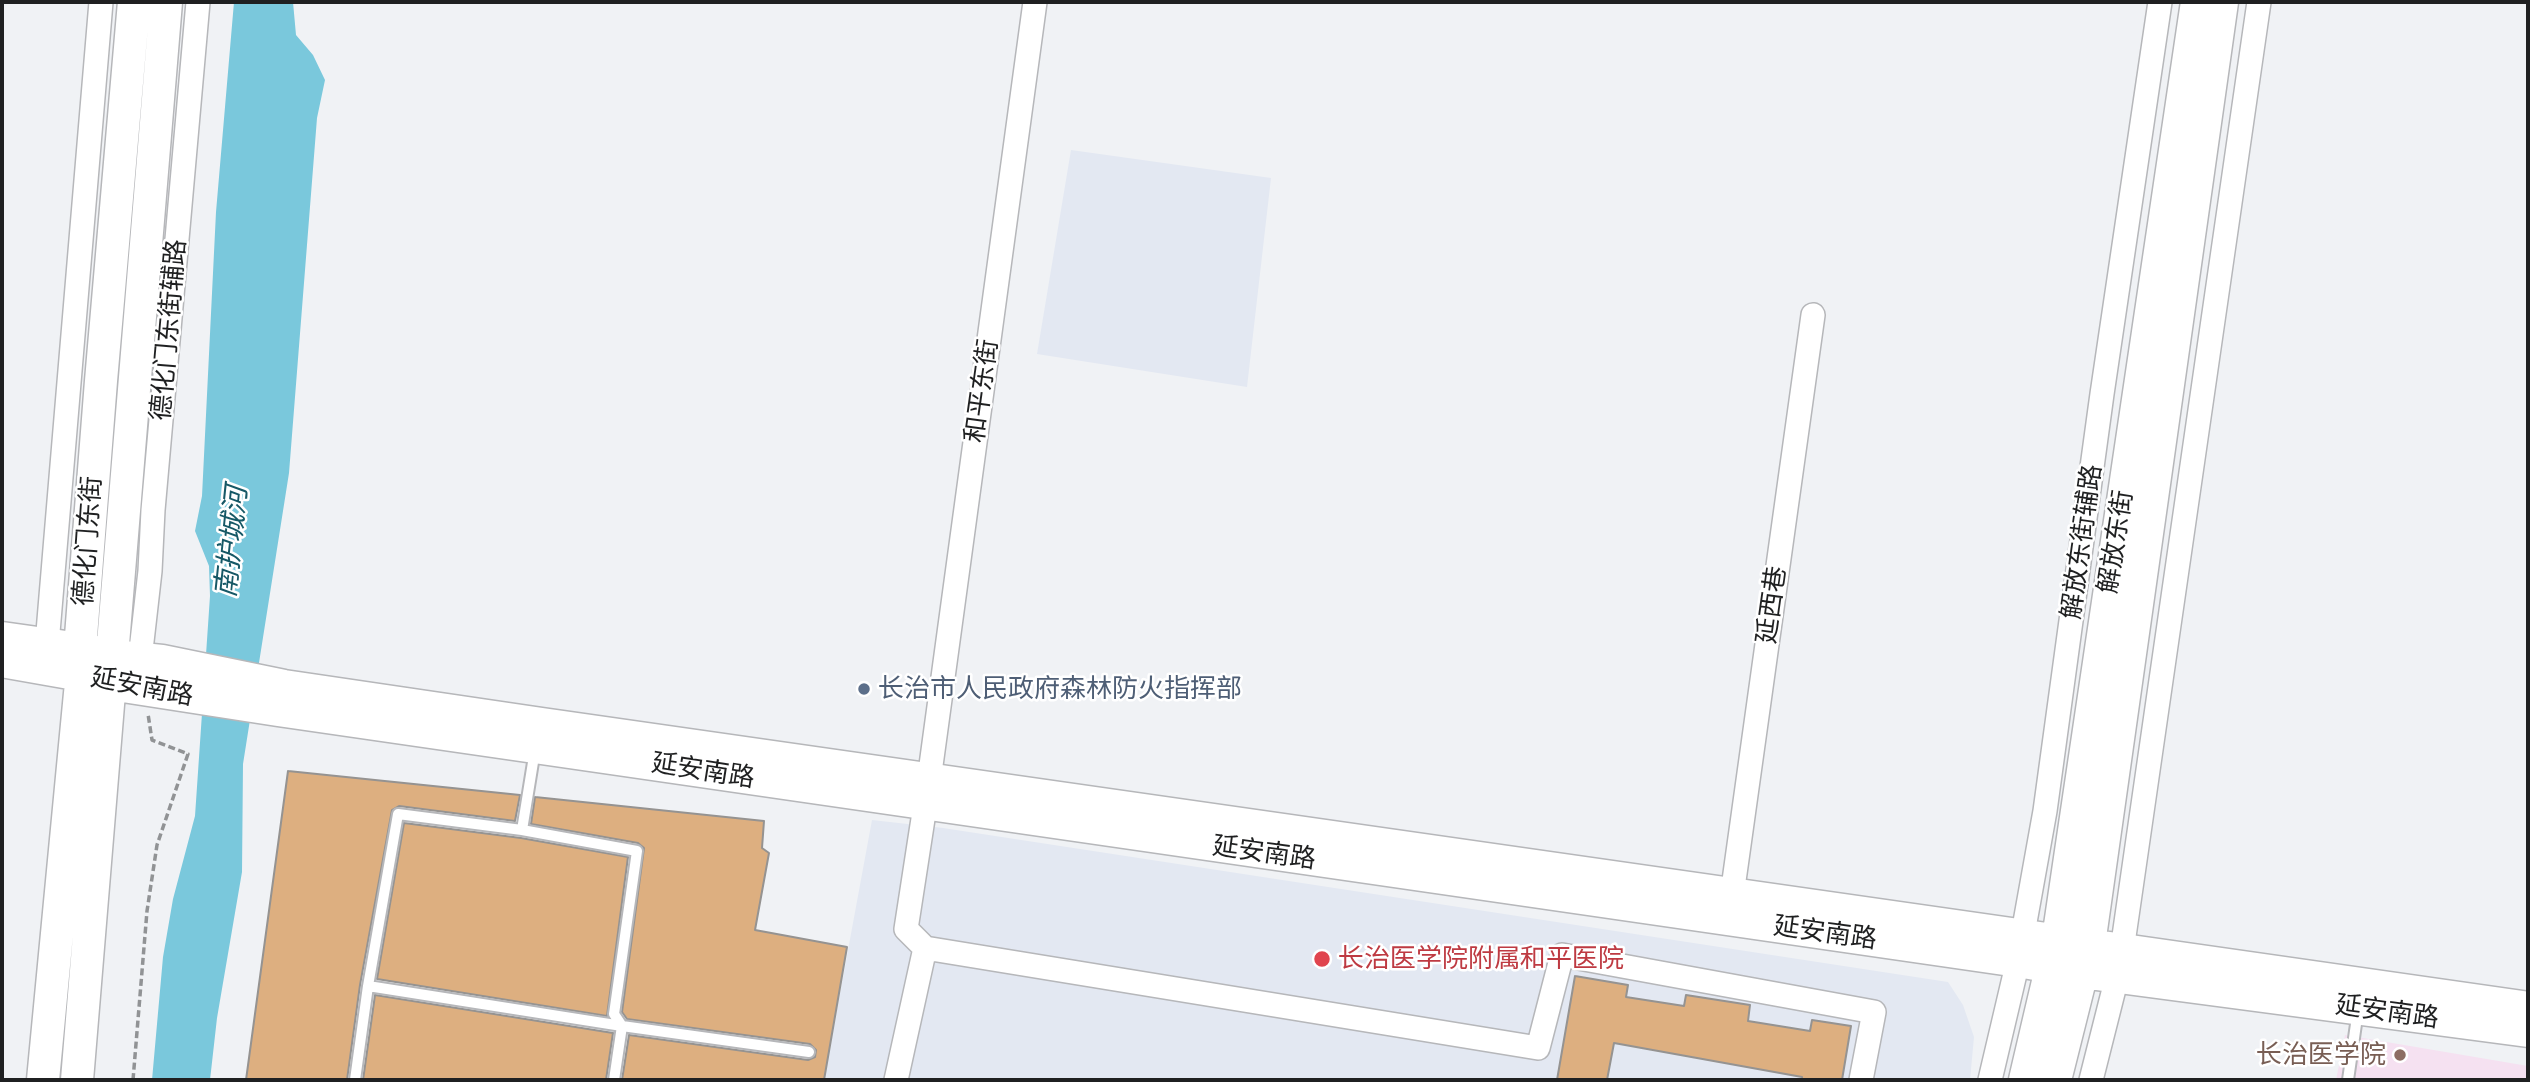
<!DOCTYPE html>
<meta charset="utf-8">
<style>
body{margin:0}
#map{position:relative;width:2530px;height:1082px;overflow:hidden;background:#f0f2f5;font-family:Mulish,sans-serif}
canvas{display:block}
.frame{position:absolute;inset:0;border:4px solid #1f2021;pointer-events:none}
</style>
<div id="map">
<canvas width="2530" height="1082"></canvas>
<div class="frame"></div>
</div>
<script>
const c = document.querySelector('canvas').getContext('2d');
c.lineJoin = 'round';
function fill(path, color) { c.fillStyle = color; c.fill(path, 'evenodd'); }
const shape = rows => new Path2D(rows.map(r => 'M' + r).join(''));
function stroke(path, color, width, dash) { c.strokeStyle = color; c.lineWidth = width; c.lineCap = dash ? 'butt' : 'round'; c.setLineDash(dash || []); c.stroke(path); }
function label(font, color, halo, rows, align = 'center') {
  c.font = font + ' Mulish,"Noto Sans SC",sans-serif'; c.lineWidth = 5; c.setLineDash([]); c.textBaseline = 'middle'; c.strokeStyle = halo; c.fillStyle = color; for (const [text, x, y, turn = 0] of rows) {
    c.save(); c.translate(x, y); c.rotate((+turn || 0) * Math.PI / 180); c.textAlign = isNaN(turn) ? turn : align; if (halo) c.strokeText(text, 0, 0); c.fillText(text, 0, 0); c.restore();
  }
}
fill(shape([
 [1071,150,1271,178,1247,387,1037,354],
 [872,820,943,828,1948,982,1963,1005,1974,1037,1970,1080,824,1080]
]), '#e3e8f2');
fill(shape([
 [2345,1035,2528,1066,2528,1080,2336,1080]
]), '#f5e1f1');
fill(shape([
 [234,2,293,2,296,35,313,55,325,80,317,118,289,473,243,764,242,872,217,1018,210,1080,152,1080,163,957,173,899,195,816,210,596,209,566,195,531,202,496,216,212]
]), '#7ac8dc');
const building = shape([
 [288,771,520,795,515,821,399,806,392,810,360,985,347,1080,246,1080,288,771],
 [535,797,764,821,762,848,769,853,755,930,847,947,824,1080,622,1080,629,1035,808,1060,815,1057,816,1050,810,1044,627,1019,622,1012,644,848,638,843,531,824,535,797],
 [404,823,521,838,628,857,607,1016,377,979,404,823],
 [1575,976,1628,985,1626,997,1684,1006,1686,995,1750,1005,1748,1021,1810,1031,1812,1020,1851,1026,1842,1080,1802,1080,1802,1077,1614,1043,1607,1080,1557,1080,1575,976],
 [375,995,613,1033,606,1080,363,1080,375,995]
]);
fill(building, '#ddaf80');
stroke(building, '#959391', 2);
const service = shape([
 [522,830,535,750],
 [368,986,622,1026,809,1052],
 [355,1080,368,986,398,814,522,830,637,851,614,1014,622,1026,614,1080],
 [2348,1080,2358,1010]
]);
const minor = shape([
 [47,644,101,2],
 [140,659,150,571,153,510,198,2],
 [1732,895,1813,315],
 [925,948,906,929,929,780,1035,2],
 [896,1080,925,948,1538,1048,1562,955,1874,1012,1861,1080],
 [1990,1080,2018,961,2045,811,2102,394,2160,2],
 [2091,1080,2117,977,2122,950,2259,2]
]);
const secondary = shape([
 [2,638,80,649,113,656,162,661,284,686,542,724,2528,1008],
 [2,661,81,675,110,684,278,710,2018,961,2081,972,2528,1031],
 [43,1080,83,662,80,649,101,381,134,2],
 [77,1080,166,2],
 [2025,1080,2058,939,2197,2],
 [2055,1080,2089,944,2222,2]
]);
stroke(service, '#b6b7ba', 14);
stroke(minor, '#b6b7ba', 26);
stroke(secondary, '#b6b7ba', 35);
stroke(shape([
 [133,1080,147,911,157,845,188,754,152,740,148,714]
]), '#919395', 3.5, [7, 3.5]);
stroke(service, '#fff', 10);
stroke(minor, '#fff', 23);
stroke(secondary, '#fff', 32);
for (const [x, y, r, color] of [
 [864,689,7,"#5c6f8a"],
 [1322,959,9,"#e0444e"],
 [2400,1055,7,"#8d6e63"]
]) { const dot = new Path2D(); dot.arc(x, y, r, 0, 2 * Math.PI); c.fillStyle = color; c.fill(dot); stroke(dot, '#fff', 2.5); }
label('26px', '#1f2021', '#fff', [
 ["德化门东街辅路",169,330,-85],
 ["和平东街",982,391,-82],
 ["德化门东街",88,541,-86],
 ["解放东街辅路",2082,542,-82],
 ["解放东街",2116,542,-81],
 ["延西巷",1772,605,-82],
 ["延安南路",142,687,11],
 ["延安南路",703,771,9],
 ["延安南路",1264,853,8],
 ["延安南路",1825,933,8],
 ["延安南路",2387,1012,8]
]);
label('26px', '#4e5e75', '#fff', [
 ["长治市人民政府森林防火指挥部",878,689]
], 'left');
label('26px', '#be3a42', '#fff', [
 ["长治医学院附属和平医院",1338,959]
], 'left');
label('26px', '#785e54', '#fff', [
 ["长治医学院",2386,1055]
], 'right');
label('italic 28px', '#165866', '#fff', [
 ["南护城河",232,542,-84]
]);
</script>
